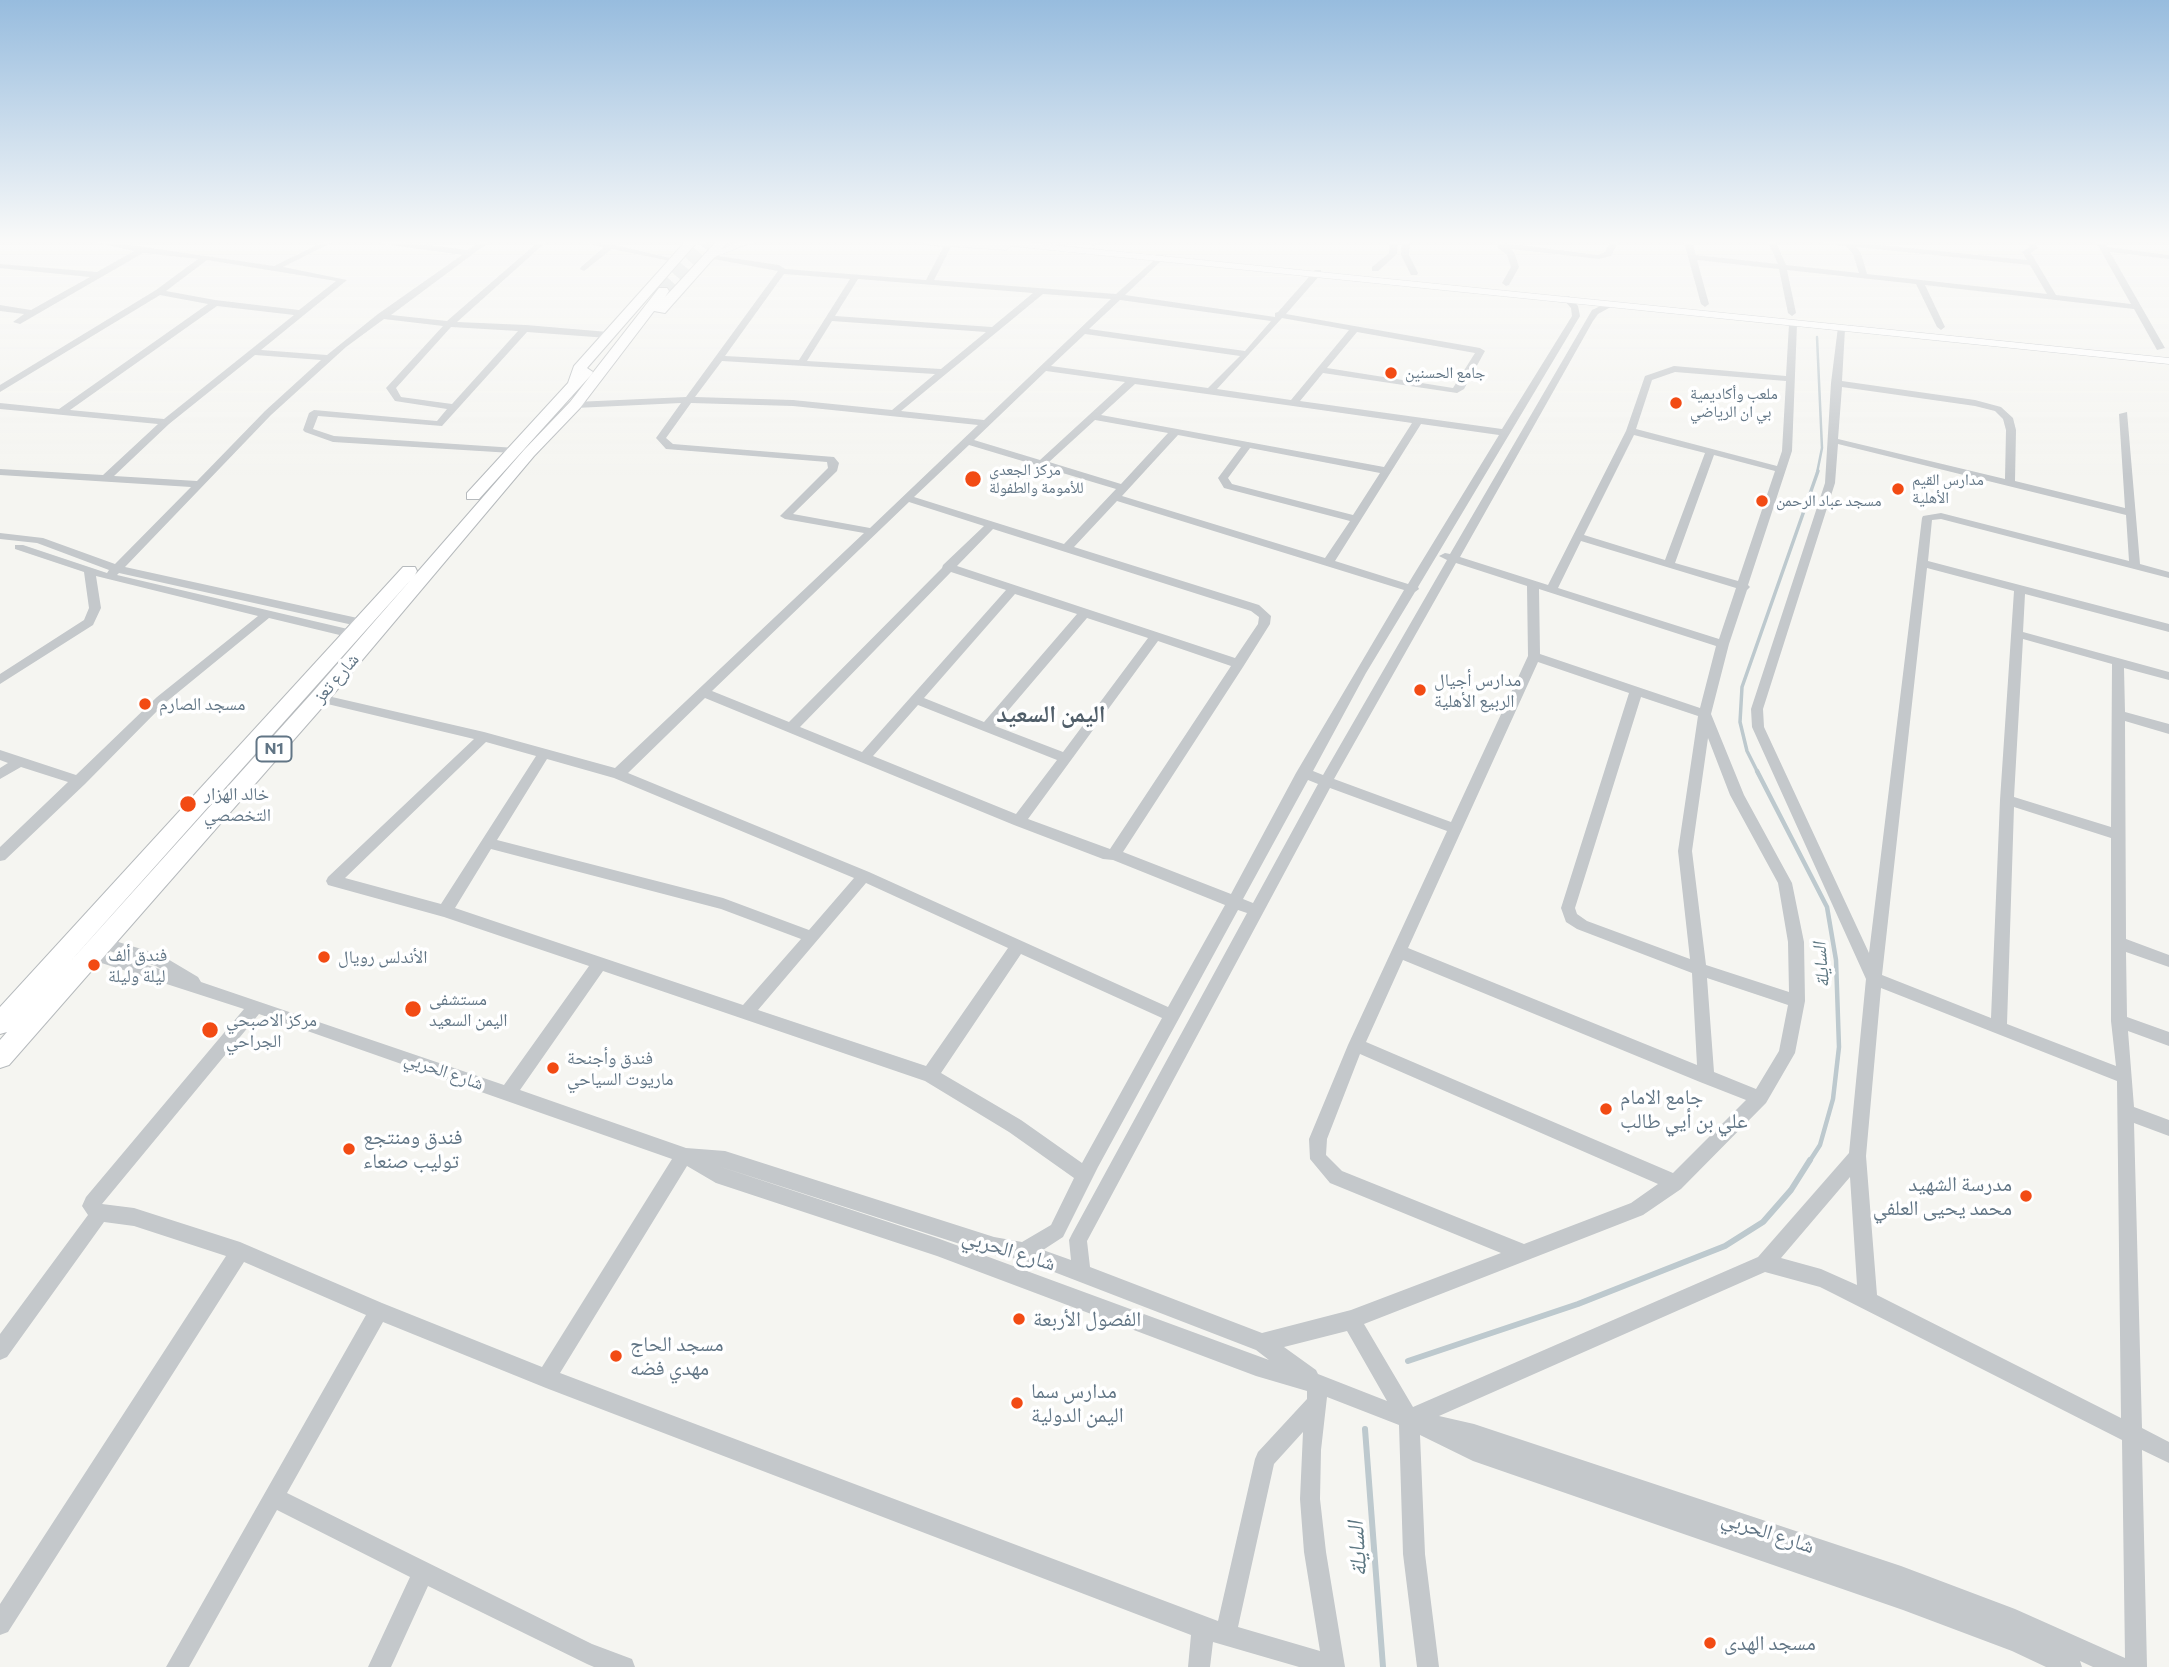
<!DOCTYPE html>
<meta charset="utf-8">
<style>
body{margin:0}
canvas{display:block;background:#f5f5f1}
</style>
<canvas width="2169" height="1667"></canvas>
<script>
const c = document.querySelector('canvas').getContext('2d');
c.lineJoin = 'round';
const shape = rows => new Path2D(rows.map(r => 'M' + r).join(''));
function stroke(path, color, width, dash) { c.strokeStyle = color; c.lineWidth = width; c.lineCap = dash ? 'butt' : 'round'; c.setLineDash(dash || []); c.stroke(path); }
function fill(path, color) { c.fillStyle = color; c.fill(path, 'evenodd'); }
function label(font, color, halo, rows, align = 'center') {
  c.font = font + ' Commissioner,"Noto Naskh Arabic",sans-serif'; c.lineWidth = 7; c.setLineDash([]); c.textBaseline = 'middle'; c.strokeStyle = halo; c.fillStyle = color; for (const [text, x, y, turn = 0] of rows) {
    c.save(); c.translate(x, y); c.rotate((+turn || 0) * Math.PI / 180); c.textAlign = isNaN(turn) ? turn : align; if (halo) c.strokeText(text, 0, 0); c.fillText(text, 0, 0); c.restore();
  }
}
stroke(shape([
 [1817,473,1822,448,1817,337]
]), '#bdc9ce', 2.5);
stroke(shape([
 [1758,773,1747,751,1740,722,1742,687,1818,471]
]), '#bdc9ce', 3.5);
stroke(shape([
 [1757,771,1827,907,1836,960,1839,1047,1833,1099,1820,1145,1809,1162]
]), '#bdc9ce', 4.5);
stroke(shape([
 [1408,1361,1578,1304,1725,1246,1763,1222,1791,1190,1810,1160],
 [1365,1429,1383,1667]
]), '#bdc9ce', 6);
stroke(shape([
 [663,291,706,242]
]), '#d0d5d6', 13, [13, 7]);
const major = shape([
 [739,242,753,242,712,258,703,256,739,242],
 [924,242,1023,242,2169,358,2169,364,1011,246,1006,250,929,245,924,242]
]);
const highway = shape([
 [685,242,697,242,587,368,593,372,591,375,479,499,467,499,467,493,568,383,574,366,685,242],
 [716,242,728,242,665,313,654,311,580,408,534,456,326,703,9,1065,0,1068,0,1040,7,1032,0,1034,0,1007,403,567,415,567,417,571,415,575,68,964,312,693,524,450,570,402,659,288,667,288,669,291,665,297,716,242]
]);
stroke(major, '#b7bbbf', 1);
stroke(highway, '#b6babd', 2);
fill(shape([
 [94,242,110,242,274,266,323,242,333,242,283,267,347,280,261,350,327,355,378,314,462,255,385,244,381,242,401,242,468,250,480,242,489,242,391,315,447,321,538,242,546,242,457,322,526,325,608,332,612,335,608,338,527,332,442,426,318,416,313,429,334,436,516,448,516,452,512,453,333,442,305,432,303,430,309,413,314,410,437,421,447,409,395,401,386,388,443,326,384,319,346,347,271,415,125,567,362,619,368,623,366,626,362,627,119,573,117,575,352,630,358,634,352,638,269,618,165,703,85,784,5,860,0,861,0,847,68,782,21,767,0,779,0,768,8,763,0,760,0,750,76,775,157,697,258,616,96,576,101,608,93,625,0,684,0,674,84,620,89,608,84,572,15,549,15,545,23,545,107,573,109,570,37,543,0,539,0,533,43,538,115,564,191,487,0,475,0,469,103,475,158,424,0,409,0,403,59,409,208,304,160,295,0,392,0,385,156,290,198,259,143,253,20,324,13,322,24,314,0,311,0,305,31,310,90,277,0,268,0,264,97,272,134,251,94,242],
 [207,260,336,281,299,310,215,300,166,291,207,260],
 [217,306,294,315,164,419,70,410,217,306],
 [451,327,518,331,452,404,401,397,396,388,451,327],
 [255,355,321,360,265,411,197,481,114,476,169,424,255,355],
 [580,242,610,244,679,260,675,262,612,249,584,271,580,269,581,267,604,247,580,242],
 [946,242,953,243,934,280,1116,294,1160,255,1163,255,1163,259,1125,295,1275,317,1275,313,1278,312,1315,270,1321,270,1321,274,1286,314,1480,348,1485,351,1464,389,1457,393,1323,373,1300,401,1502,429,1572,316,1571,308,1562,298,1569,296,1578,306,1580,316,1418,587,1419,589,1415,592,1366,673,1313,771,1323,775,1447,560,1439,556,1445,553,1450,554,1592,310,1609,302,1616,304,1598,314,1593,321,1460,557,1548,585,1626,431,1645,376,1674,366,1786,376,1789,324,1793,321,1797,324,1792,451,1748,585,1750,587,1747,590,1729,644,1711,714,1744,795,1792,883,1804,942,1805,1001,1795,1053,1766,1103,1681,1189,1643,1215,1364,1324,1413,1407,1758,1257,1849,1153,1866,979,1752,727,1751,709,1825,483,1831,383,1838,327,1845,329,1842,381,1975,400,2001,407,2013,418,2016,430,2015,481,2125,508,2119,414,2127,412,2140,564,2169,572,2169,578,1941,519,1932,520,1928,561,2169,624,2169,632,2025,594,2023,632,2169,672,2169,680,2124,668,2125,712,2169,724,2169,734,2125,721,2126,939,2169,955,2169,967,2126,952,2127,1017,2169,1032,2169,1046,2128,1031,2134,1107,2169,1120,2169,1136,2134,1123,2142,1428,2169,1442,2169,1463,2142,1450,2147,1667,2093,1667,2080,1661,2082,1667,2046,1667,2012,1651,1903,1610,1473,1461,1420,1435,1425,1554,1439,1667,1417,1667,1403,1554,1399,1425,1327,1397,1321,1450,1320,1499,1326,1552,1345,1667,1299,1667,1213,1642,1210,1667,1188,1667,1191,1635,546,1388,383,1322,287,1493,592,1644,632,1659,635,1667,594,1667,587,1664,428,1586,391,1667,368,1667,410,1577,277,1510,189,1667,166,1667,366,1315,244,1262,8,1632,0,1635,0,1604,226,1256,134,1226,104,1222,7,1357,0,1360,0,1334,88,1215,82,1206,86,1197,244,1009,86,958,83,954,86,950,91,948,163,970,156,966,97,947,94,943,97,939,102,937,161,955,198,977,201,982,504,1085,589,966,444,917,328,885,326,881,328,877,474,739,319,702,313,698,319,694,484,732,615,768,864,533,785,519,780,516,828,468,827,462,666,449,656,438,681,403,575,408,570,405,575,402,686,397,778,271,708,258,704,256,705,254,779,265,785,269,926,280,946,242],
 [784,274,850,279,799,360,725,356,784,274],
 [858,279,1033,293,992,327,835,316,858,279],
 [1043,294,1111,299,984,420,901,411,1043,294],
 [1120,300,1271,321,1245,351,1089,329,1120,300],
 [1282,318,1349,330,1291,400,1217,389,1282,318],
 [832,321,986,332,941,369,807,361,832,321],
 [1357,332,1475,353,1453,388,1327,368,1357,332],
 [1085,334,1240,356,1208,388,1051,366,1085,334],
 [722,361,935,374,892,410,793,400,695,397,722,361],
 [1046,371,1125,382,1040,460,974,440,1046,371],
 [1675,372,1786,381,1782,451,1777,466,1636,429,1652,380,1675,372],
 [1135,384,1293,406,1412,423,1384,467,1101,415,1135,384],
 [1842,387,1975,406,1995,411,2003,419,2006,430,2005,479,1838,439,1842,387],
 [691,403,793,406,978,425,870,528,793,514,837,471,839,463,834,457,673,444,666,438,691,403],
 [1095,420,1168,433,1121,484,1049,462,1095,420],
 [1421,424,1499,435,1408,584,1335,561,1421,424],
 [1178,435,1241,447,1218,478,1224,488,1350,521,1325,558,1122,496,1178,435],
 [1634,435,1705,453,1665,560,1584,535,1634,435],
 [1838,444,2126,515,2129,561,1941,513,1923,516,1922,518,1869,953,1764,727,1763,709,1835,483,1838,444],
 [969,445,1116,489,1064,544,914,497,969,445],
 [1250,448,1380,473,1353,515,1232,484,1228,478,1250,448],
 [1714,455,1775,471,1738,581,1675,563,1714,455],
 [1117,501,1404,590,1296,773,1231,894,1123,852,1243,667,1270,624,1271,616,1259,605,1074,547,1117,501],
 [909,502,984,526,943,565,942,568,789,722,712,691,909,502],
 [993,529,1251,611,1259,617,1258,624,1235,658,957,566,993,529],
 [1581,541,1736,588,1719,639,1558,588,1581,541],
 [1456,563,1527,586,1528,656,1451,822,1334,779,1456,563],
 [1927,568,2014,591,2000,800,1991,1018,1882,975,1927,568],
 [951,572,1006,590,862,752,800,727,951,572],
 [1539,589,1716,646,1700,708,1540,654,1539,589],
 [1015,594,1077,614,984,722,924,698,1015,594],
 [1087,618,1148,638,1063,752,995,726,1087,618],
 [2023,639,2112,664,2111,827,2014,797,2023,639],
 [1158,641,1231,666,1110,849,1028,819,1158,641],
 [1538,662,1629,693,1561,908,1566,922,1577,929,1692,973,1697,1065,1408,948,1538,662],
 [1641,697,1698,716,1678,851,1690,959,1587,921,1577,914,1575,908,1641,697],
 [705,698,1014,825,1103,859,1113,860,1225,905,1168,1007,869,872,628,773,705,698],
 [918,705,1057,760,1016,814,873,756,918,705],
 [1708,738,1730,795,1778,883,1788,942,1789,992,1706,965,1692,851,1708,738],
 [486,742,536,756,441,904,345,878,486,742],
 [547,759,614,778,854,878,809,930,723,898,497,840,547,759],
 [1308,780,1318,784,1253,903,1243,899,1308,780],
 [1330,788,1447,831,1348,1045,1309,1139,1310,1159,1330,1183,1501,1253,1351,1310,1262,1333,1090,1267,1087,1241,1330,788],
 [2014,807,2111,838,2111,1021,2116,1066,2007,1024,2014,807],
 [491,849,721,909,801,939,743,1005,455,908,491,849],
 [866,883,1008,948,926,1066,758,1010,866,883],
 [1238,910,1247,913,1072,1234,1069,1240,1071,1260,1043,1250,1063,1237,1098,1167,1238,910],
 [1021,954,1162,1018,1082,1163,1021,1120,941,1073,1021,954],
 [1403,960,1700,1082,1746,1100,1673,1173,1366,1042,1403,960],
 [603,971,925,1081,1009,1132,1074,1178,1051,1225,1022,1242,994,1237,725,1151,686,1148,520,1090,603,971],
 [1707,978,1788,1005,1779,1051,1756,1089,1714,1072,1707,978],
 [1881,988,2117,1081,2121,1418,1877,1295,1866,1156,1881,988],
 [259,1014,672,1159,542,1367,382,1303,240,1242,134,1208,102,1204,259,1014],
 [1360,1054,1658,1184,1631,1203,1524,1244,1342,1171,1326,1155,1327,1139,1360,1054],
 [687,1166,716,1183,937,1256,1256,1376,1307,1391,1307,1399,1258,1452,1255,1459,1218,1621,560,1373,687,1166],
 [718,1166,994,1255,1023,1260,1256,1350,1269,1360,937,1238,718,1166],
 [1850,1177,1857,1285,1821,1269,1781,1258,1850,1177],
 [1765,1272,1820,1287,1834,1294,2122,1440,2125,1658,2015,1609,1901,1566,1474,1424,1439,1416,1765,1272],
 [1347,1331,1387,1401,1318,1374,1316,1370,1284,1347,1347,1331],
 [1303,1432,1300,1499,1304,1552,1320,1651,1238,1627,1274,1464,1303,1432],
 [1090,242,1098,242,1093,246,1089,244,1090,242],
 [1390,242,1398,242,1397,254,1378,271,1372,271,1372,267,1389,253,1390,242],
 [1402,242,1410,242,1409,255,1418,273,1417,275,1411,275,1401,255,1402,242],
 [1496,242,1598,255,1605,252,1610,242,1618,242,1611,256,1599,259,1511,249,1515,254,1519,267,1509,285,1506,286,1502,283,1511,267,1507,255,1498,248,1496,242],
 [1684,242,1692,242,1696,255,1778,264,1768,242,1776,242,1786,265,1859,273,1853,254,1846,246,1827,244,1823,242,1850,242,2027,260,2022,252,2030,247,2027,242,2035,242,2038,248,2031,253,2056,295,2131,304,2096,242,2104,242,2107,247,2169,255,2169,259,2110,252,2165,348,2157,350,2134,309,1925,285,1945,327,1941,330,1937,327,1916,284,1787,270,1796,313,1792,316,1788,313,1779,269,1697,260,1709,304,1705,307,1701,304,1684,242],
 [1856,247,2030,265,2047,294,1867,274,1861,253,1856,247]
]), '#c4c8cb');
fill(major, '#fff');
fill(highway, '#fff');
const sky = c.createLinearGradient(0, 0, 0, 475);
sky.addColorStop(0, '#97bcde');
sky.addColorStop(0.51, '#fafaf9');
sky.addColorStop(1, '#fafaf900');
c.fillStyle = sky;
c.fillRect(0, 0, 2169, 475);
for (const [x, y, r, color] of [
 [1391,373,7,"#f24b14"],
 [1676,403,7,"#f24b14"],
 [973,479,9,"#f24b14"],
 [1898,489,7,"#f24b14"],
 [1762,501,7,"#f24b14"],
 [1420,690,7,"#f24b14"],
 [145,704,7,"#f24b14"],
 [188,804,9,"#f24b14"],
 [324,957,7,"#f24b14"],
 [94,965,7,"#f24b14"],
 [413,1009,9,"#f24b14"],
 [210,1030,9,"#f24b14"],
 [553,1068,7,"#f24b14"],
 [1606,1109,7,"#f24b14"],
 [349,1149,7,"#f24b14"],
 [2026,1196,7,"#f24b14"],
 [1019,1319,7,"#f24b14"],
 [616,1356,7,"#f24b14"],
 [1017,1403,7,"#f24b14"],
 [1710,1643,7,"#f24b14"]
]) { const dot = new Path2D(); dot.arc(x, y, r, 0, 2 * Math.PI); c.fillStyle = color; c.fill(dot); stroke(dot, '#fff', 2.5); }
label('16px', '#617585', '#fff', [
 ["جامع الحسنين",1405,373],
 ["ملعب وأكاديمية",1690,394],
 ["بي ان الرياضي",1690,412],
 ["مركز الجعدي",989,470],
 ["للأمومة والطفولة",989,488],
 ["مدارس القيم",1912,480],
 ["الأهلية",1912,498],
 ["مسجد عباد الرحمن",1776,501]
], 'left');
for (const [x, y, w] of [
 [274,749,35]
]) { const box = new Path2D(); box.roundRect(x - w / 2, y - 12.5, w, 25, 5); c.fillStyle = '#fff'; c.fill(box); stroke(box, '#617585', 2); }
label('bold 16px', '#617585', null, [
 ["N1",274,749]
]);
label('18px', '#617585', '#fff', [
 ["شارع تعز",336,678,-49],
 ["شارع الحربي",444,1071,19]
]);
label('18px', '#617585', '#fff', [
 ["مدارس أجيال",1434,680],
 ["الربيع الأهلية",1434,701],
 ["مسجد الصارم",159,704],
 ["خالد الهزار",204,794],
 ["التخصصي",204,815],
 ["فندق ألف",108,955],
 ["ليلة وليلة",108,976],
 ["الأندلس رويال",338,957],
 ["مستشفى",429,999],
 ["اليمن السعيد",429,1020],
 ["مركز الاصبحي",226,1020],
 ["الجراحي",226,1041],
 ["فندق وأجنحة",567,1058],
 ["ماريوت السياحي",567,1079]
], 'left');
label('italic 19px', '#5d7782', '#fff', [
 ["السايلة",1821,965,-95]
]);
label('21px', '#617585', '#fff', [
 ["جامع الامام",1620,1097],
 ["علي بن أيي طالب",1620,1121],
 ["فندق ومنتجع",363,1137],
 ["توليب صنعاء",363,1161],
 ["مدرسة الشهيد",2012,1184,"right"],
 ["محمد يحيى العلفي",2012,1208,"right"],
 ["الفصول الأربعة",1033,1319],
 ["مسجد الحاج",630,1344],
 ["مهدي فضه",630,1368],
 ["مدارس سما",1031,1391],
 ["اليمن الدولية",1031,1415],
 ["مسجد الهدى",1724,1643]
], 'left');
label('21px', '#617585', '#fff', [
 ["شارع الحربي",1009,1250,17],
 ["شارع الحربي",1768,1532,18]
]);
label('italic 23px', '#5d7782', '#fff', [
 ["السايلة",1357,1549,-94]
]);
label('bold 24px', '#505e69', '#fff', [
 ["اليمن السعيد",1051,714]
]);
</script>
